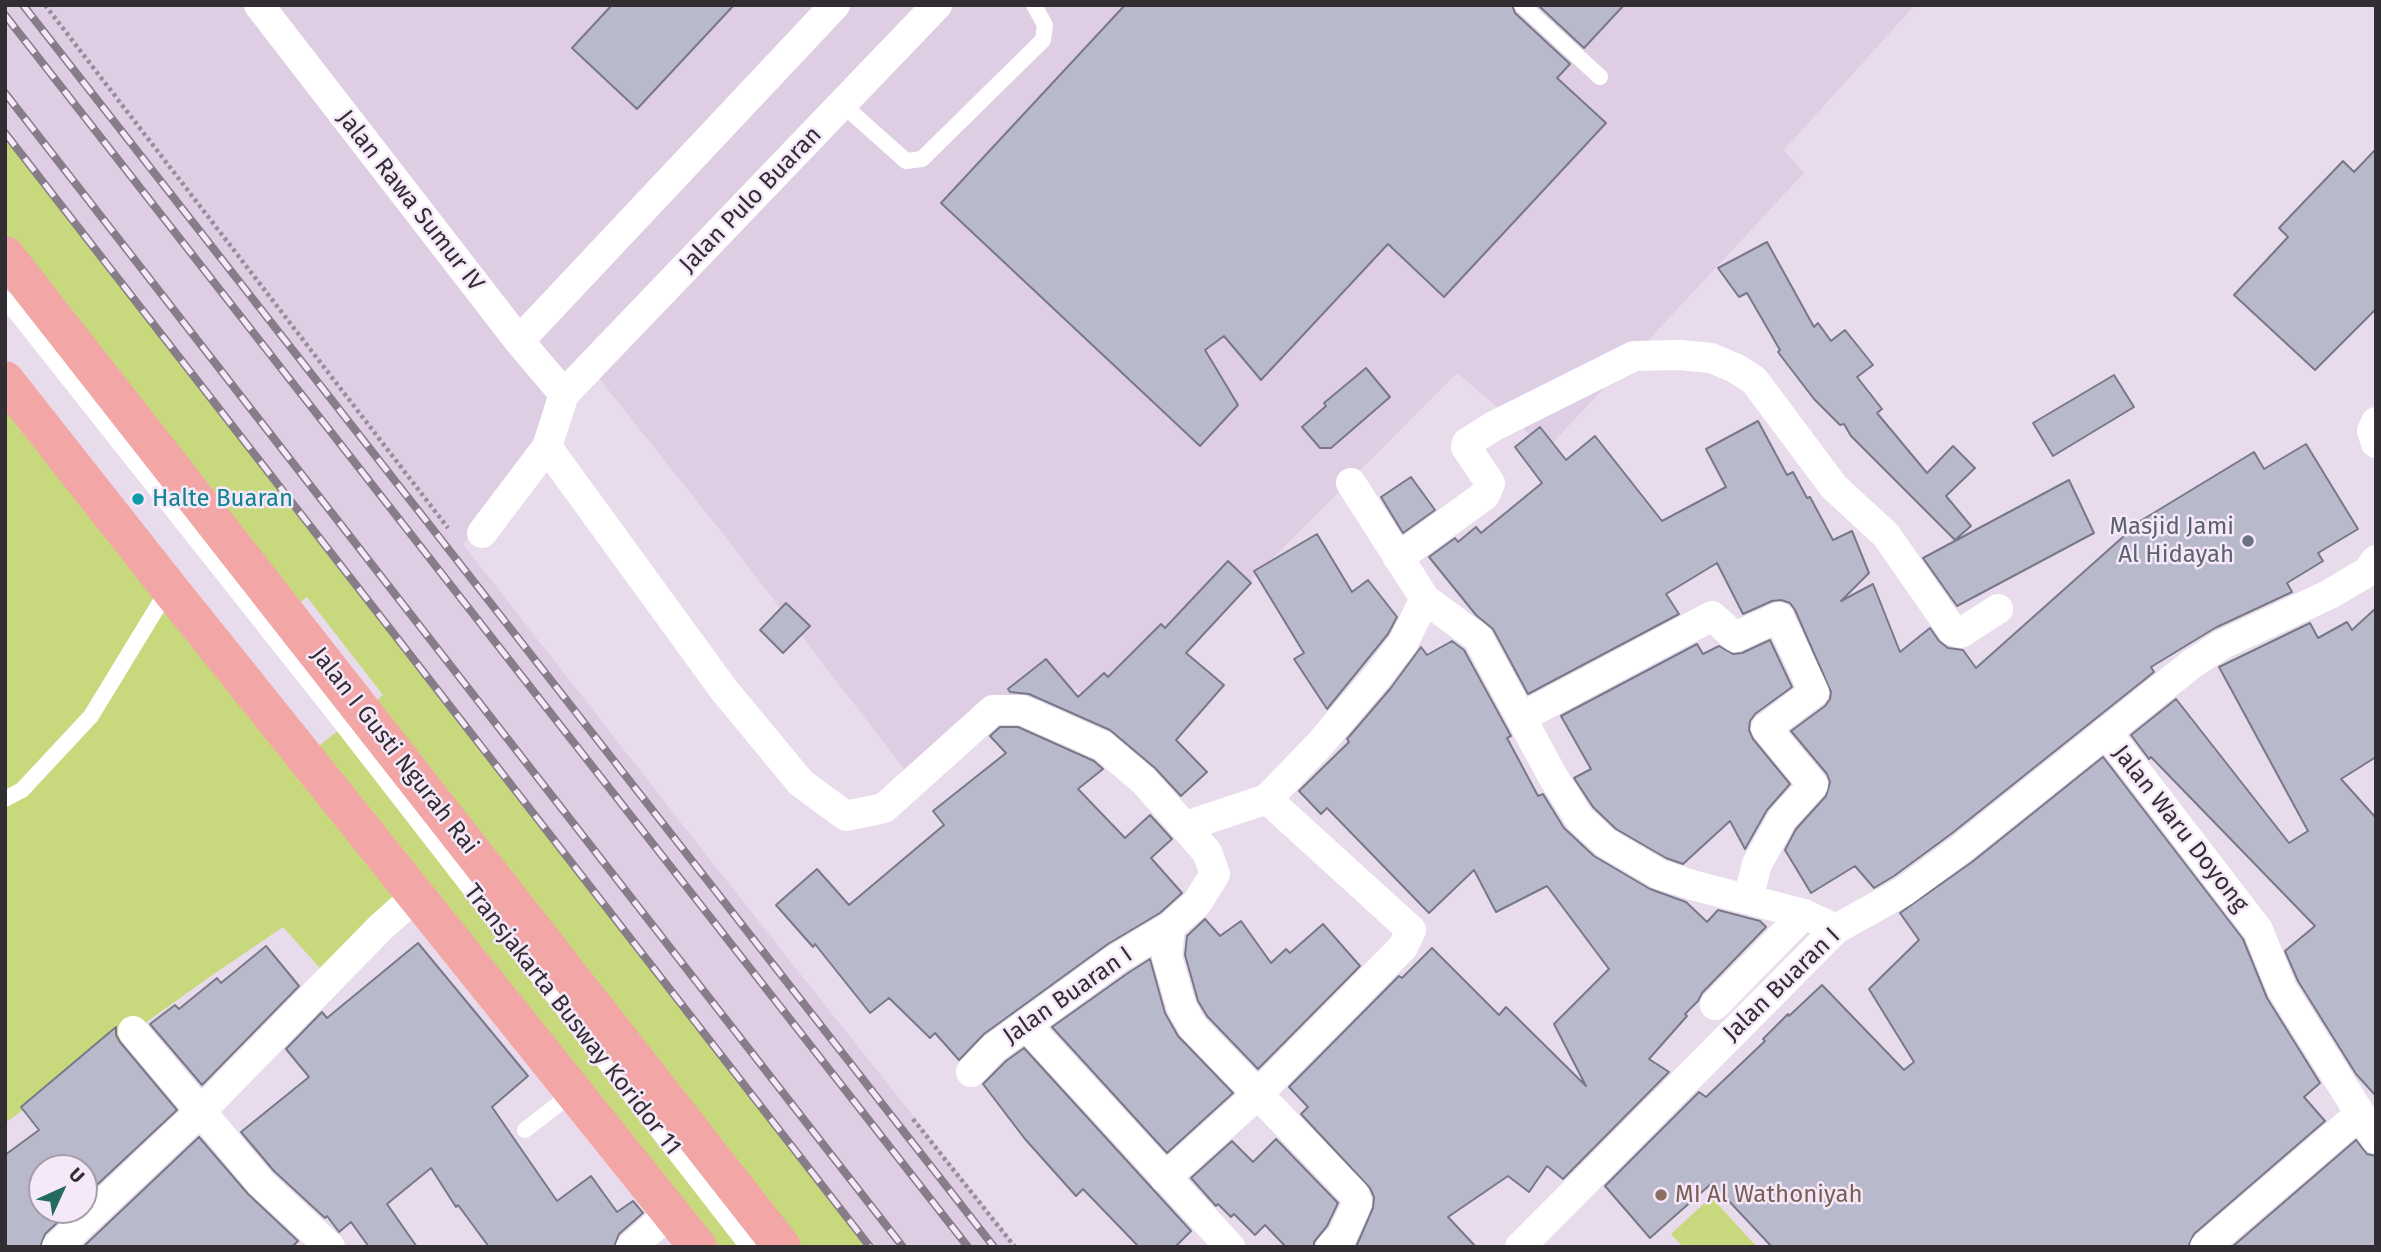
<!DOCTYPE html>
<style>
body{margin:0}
#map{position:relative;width:2381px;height:1252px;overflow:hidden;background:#e8dbec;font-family:"Fira Sans",sans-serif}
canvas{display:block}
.frame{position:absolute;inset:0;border:7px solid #322d33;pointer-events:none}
.north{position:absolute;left:28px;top:1154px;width:70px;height:70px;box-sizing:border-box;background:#f5e8f9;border:2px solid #a79daa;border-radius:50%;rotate:45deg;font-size:19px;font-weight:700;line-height:28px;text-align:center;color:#322d33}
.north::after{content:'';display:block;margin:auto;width:24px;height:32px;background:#246a5e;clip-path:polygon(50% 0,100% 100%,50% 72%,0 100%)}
</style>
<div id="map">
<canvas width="2381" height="1252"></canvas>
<div class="frame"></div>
<div class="north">U</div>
</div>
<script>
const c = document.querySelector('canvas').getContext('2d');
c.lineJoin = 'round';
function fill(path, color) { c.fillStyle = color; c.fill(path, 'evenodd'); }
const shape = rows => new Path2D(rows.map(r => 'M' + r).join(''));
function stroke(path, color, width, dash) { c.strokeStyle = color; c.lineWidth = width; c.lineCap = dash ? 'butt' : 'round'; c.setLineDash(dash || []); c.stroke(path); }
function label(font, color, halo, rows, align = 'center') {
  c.font = font + ' "Fira Sans",sans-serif'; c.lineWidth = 5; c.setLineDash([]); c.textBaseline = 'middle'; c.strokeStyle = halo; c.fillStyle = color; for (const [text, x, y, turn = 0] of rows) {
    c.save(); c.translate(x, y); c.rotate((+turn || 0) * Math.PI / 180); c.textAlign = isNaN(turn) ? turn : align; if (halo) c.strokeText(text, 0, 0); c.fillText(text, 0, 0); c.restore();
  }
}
fill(shape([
 [5,5,1915,5,1784,150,1804,173,1547,449,1457,373,1110,722,1076,689,987,714,915,783,727,539,591,368,547,447,463,544,722,875,1017,1247,863,1247,5,133]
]), '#dfcde4');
fill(shape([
 [5,133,632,940,866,1247,782,1247,364,711,383,695,307,597,286,613,5,255],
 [5,381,416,916,337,987,283,927,208,978,5,1123],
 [344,726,748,1247,698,1247,305,757],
 [1711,1197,1757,1247,1683,1247,1671,1234]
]), '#c8d87c');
const building = shape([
 [612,5,734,5,637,109,572,48,612,5],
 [1125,5,1512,5,1515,13,1570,64,1557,78,1606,123,1444,297,1388,244,1261,380,1224,336,1205,350,1238,405,1200,446,941,203,1125,5],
 [1538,5,1624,5,1584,48,1538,5],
 [2376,149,2376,309,2315,370,2234,295,2288,237,2279,228,2343,161,2354,172,2376,149],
 [1767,242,1814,327,1818,323,1831,341,1845,330,1873,365,1857,377,1882,409,1877,413,1927,473,1953,446,1975,468,1946,496,1971,526,1955,540,1851,436,1844,424,1840,425,1814,399,1778,352,1780,350,1747,293,1739,297,1718,268,1767,242],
 [1366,368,1390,397,1331,448,1320,448,1302,427,1326,406,1324,403,1366,368],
 [2114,375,2134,407,2053,456,2033,423,2114,375],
 [1758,421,1787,475,1793,472,1807,498,1810,497,1833,540,1852,531,1869,573,1841,601,1873,584,1900,652,1930,628,1939,641,1948,648,1963,650,1976,668,2142,520,2254,452,2264,469,2306,444,2358,529,2318,553,2323,561,2287,583,2292,592,2215,628,2151,667,2154,672,1951,834,1894,876,1874,888,1855,866,1811,893,1785,850,1796,829,1826,796,1830,782,1827,774,1791,731,1825,706,1830,699,1831,692,1795,610,1790,603,1781,600,1772,601,1743,614,1717,563,1666,594,1679,614,1528,694,1493,629,1476,615,1429,557,1455,538,1458,542,1476,527,1481,533,1542,483,1515,447,1540,427,1566,460,1595,436,1662,521,1726,487,1706,449,1758,421],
 [1411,477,1435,510,1403,533,1381,497,1411,477],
 [2069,480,2094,533,1957,606,1923,558,2069,480],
 [1317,534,1352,592,1368,580,1397,617,1388,634,1327,709,1294,659,1304,653,1254,571,1317,534],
 [1228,561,1251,583,1186,653,1224,685,1176,740,1207,772,1181,796,1155,768,1110,730,1029,694,1010,692,1008,689,1046,659,1078,697,1104,673,1108,677,1161,624,1165,628,1228,561],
 [786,603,810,626,783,653,760,630,786,603],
 [2376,608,2376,757,2341,779,2376,818,2376,1096,2356,1074,2298,981,2285,951,2315,926,2151,757,2149,759,2131,735,2176,699,2289,843,2308,831,2219,667,2310,623,2318,638,2347,622,2352,630,2376,608],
 [1770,640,1792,687,1755,714,1750,721,1749,730,1753,739,1790,784,1767,810,1745,849,1730,821,1683,864,1666,858,1616,829,1593,807,1574,778,1591,769,1561,716,1697,644,1703,654,1719,646,1733,654,1742,653,1770,640],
 [1452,641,1464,650,1511,736,1507,738,1538,796,1543,794,1564,828,1594,856,1650,889,1686,902,1707,922,1718,910,1760,921,1766,927,1702,993,1698,1001,1685,1014,1687,1016,1649,1059,1669,1072,1563,1179,1547,1166,1529,1192,1508,1176,1448,1217,1476,1247,1356,1247,1373,1208,1374,1197,1370,1188,1301,1114,1308,1107,1289,1087,1399,976,1402,978,1432,948,1499,1015,1506,1007,1586,1086,1554,1024,1609,969,1547,886,1496,912,1474,870,1429,913,1327,808,1321,814,1299,791,1349,742,1347,739,1390,689,1421,647,1427,655,1452,641],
 [1000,727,1018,727,1094,761,1103,769,1078,789,1125,838,1150,815,1172,839,1151,858,1182,893,1160,913,1108,944,984,1034,959,1060,935,1033,930,1038,889,998,870,1013,815,944,813,947,776,905,817,869,849,905,944,825,933,811,1006,753,990,736,1000,727],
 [2103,757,2243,939,2267,998,2320,1083,2304,1097,2325,1121,2194,1234,2188,1247,1772,1247,1712,1183,1650,1238,1605,1186,1699,1092,1706,1097,1765,1041,1763,1039,1788,1014,1789,1016,1822,985,1904,1070,1914,1062,1869,989,1919,940,1900,913,1972,862,2103,757],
 [1205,919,1220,936,1241,921,1271,963,1286,949,1290,953,1323,924,1360,966,1258,1069,1207,1016,1198,1001,1185,955,1187,936,1205,919],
 [418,943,528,1076,492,1107,557,1201,591,1176,617,1212,633,1201,643,1213,619,1234,614,1247,489,1247,458,1205,456,1207,431,1168,387,1204,417,1247,369,1247,351,1222,339,1232,327,1216,325,1218,274,1171,241,1132,309,1077,286,1049,322,1012,327,1018,418,943],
 [266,946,299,986,202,1085,150,1024,175,1005,179,1009,217,978,221,983,266,946],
 [1150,959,1165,1013,1178,1036,1233,1093,1167,1153,1052,1027,1128,973,1150,959],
 [116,1027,116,1035,120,1042,177,1110,84,1197,84,1168,42,1168,42,1210,71,1210,45,1234,40,1247,5,1247,5,1155,39,1130,21,1107,116,1027],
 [1024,1048,1191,1231,1175,1247,1139,1247,1083,1189,1076,1196,1025,1139,983,1084,1006,1061,1024,1048],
 [199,1137,248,1194,298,1241,292,1247,83,1247,199,1137],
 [1276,1139,1338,1203,1327,1226,1314,1242,1314,1247,1286,1247,1265,1225,1255,1235,1234,1214,1231,1217,1218,1204,1216,1206,1191,1178,1232,1141,1253,1162,1276,1139],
 [2356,1140,2367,1154,2376,1156,2376,1247,2232,1247,2356,1140]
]);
fill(building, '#b9b9cc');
stroke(building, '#787889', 2);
stroke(shape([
 [45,5,448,528],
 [913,1119,1015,1247]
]), '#978e9a', 4.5, [3.5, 3.5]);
stroke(shape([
 [1522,5,1600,77],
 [842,104,906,161,922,159,1043,40,1045,25,1034,5],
 [5,299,330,709,748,1247],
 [5,799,22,790,91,716,169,588],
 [525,1130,574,1092]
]), '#fff', 16);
stroke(shape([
 [259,5,519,341,564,394],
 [519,341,835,5],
 [2376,422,2372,431,2376,443],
 [547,447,724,690,801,783,846,816,884,808,993,710,1022,710,1103,746,1144,781,1207,852,1215,874,1197,903,1170,927],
 [1351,483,1425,599,1478,638,1552,775,1579,818,1606,843,1659,874,1692,885,1804,914,1836,929],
 [482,533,547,447,564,394,937,5],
 [1398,558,1485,495,1490,483,1466,447,1467,443,1494,426,1634,356,1680,355,1711,358,1735,368,1754,380,1834,487,1886,535,1953,631,1961,633,1998,609],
 [1522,717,1712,616,1735,637,1779,617,1814,692,1766,728,1813,785,1782,819,1757,864,1748,899],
 [2106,732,2258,930,2282,989,2376,1139],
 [1186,826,1267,799,1320,744,1376,678,1403,643,1425,599],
 [1715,1005,1804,914],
 [1026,1025,1230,1247],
 [133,1031,261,1183,330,1247],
 [971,1072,994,1048,1118,958,1170,927,1167,957,1182,1008,1193,1027,1354,1194,1357,1202,1354,1210,1342,1236,1331,1247],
 [1165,1178,1257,1095,1403,947,1411,930,1267,799],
 [57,1247,202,1110,380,928,417,895],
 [631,1247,671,1212],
 [1520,1247,1836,929,1904,891,1962,848,2193,663,2223,644,2330,594,2367,572,2376,560],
 [2205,1247,2360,1114]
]), '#fff', 30);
stroke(shape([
 [5,255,782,1247],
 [5,380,169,588,698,1247]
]), '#f3a6a6', 38);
const rail = shape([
 [23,5,994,1247],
 [5,15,968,1247],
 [5,93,903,1247],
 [5,133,870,1247]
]);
stroke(rail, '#867d88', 8);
stroke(rail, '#f5e8f9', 5, [16]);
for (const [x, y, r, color] of [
 [138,499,7,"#0f9aa8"],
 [2248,541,7,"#6b7280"],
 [1661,1195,7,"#8d6e63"]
]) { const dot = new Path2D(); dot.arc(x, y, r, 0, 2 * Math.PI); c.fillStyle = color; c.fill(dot); stroke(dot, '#f5e8f9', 2.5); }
label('24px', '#322d33', '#f5e8f9', [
 ["Jalan Pulo Buaran",751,200,-46],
 ["Jalan Rawa Sumur IV",410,201,52],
 ["Jalan I Gusti Ngurah Rai",394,751,52],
 ["Jalan Waru Doyong",2180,829,52],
 ["Jalan Buaran I",1782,985,-44],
 ["Jalan Buaran I",1068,996,-35],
 ["Transjakarta Busway Koridor 11",572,1020,52]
]);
label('24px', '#0d838f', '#f5e8f9', [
 ["Halte Buaran",152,499]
], 'left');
label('24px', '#5b616d', '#f5e8f9', [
 ["Masjid Jami",2234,527],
 ["Al Hidayah",2234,555]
], 'right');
label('24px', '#785e54', '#f5e8f9', [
 ["MI Al Wathoniyah",1675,1195]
], 'left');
</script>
